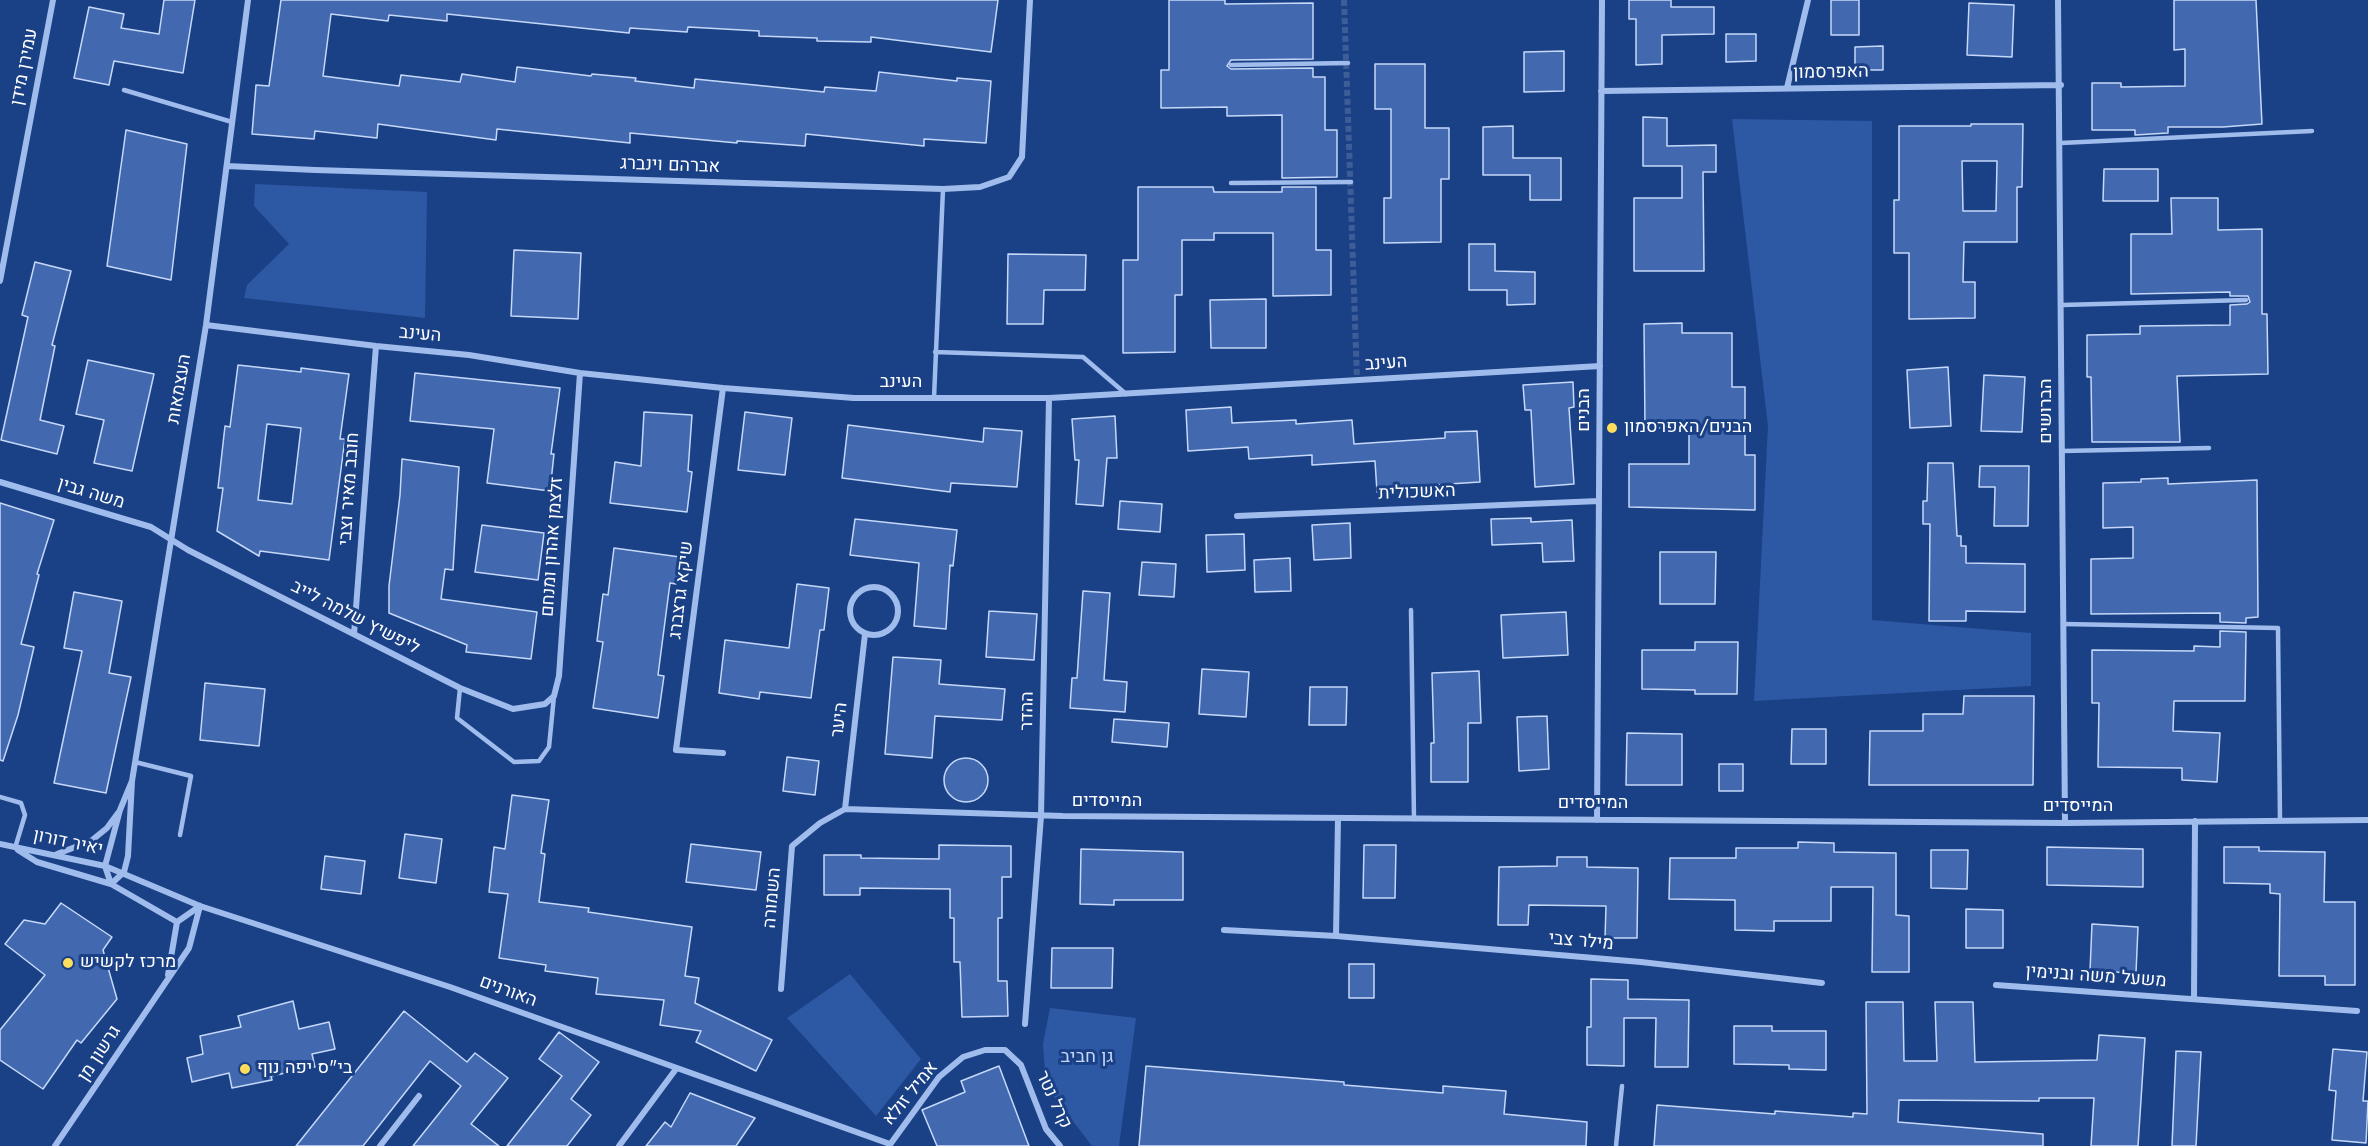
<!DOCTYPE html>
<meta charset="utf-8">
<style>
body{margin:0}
canvas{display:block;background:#1a4086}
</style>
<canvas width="2368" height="1146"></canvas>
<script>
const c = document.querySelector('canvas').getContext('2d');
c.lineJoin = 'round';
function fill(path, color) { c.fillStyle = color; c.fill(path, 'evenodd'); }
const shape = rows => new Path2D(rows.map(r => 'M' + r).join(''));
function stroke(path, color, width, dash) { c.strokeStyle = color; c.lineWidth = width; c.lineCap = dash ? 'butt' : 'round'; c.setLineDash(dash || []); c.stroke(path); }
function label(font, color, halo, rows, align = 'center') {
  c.font = font + ' Jost,Heebo,sans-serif'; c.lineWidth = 6; c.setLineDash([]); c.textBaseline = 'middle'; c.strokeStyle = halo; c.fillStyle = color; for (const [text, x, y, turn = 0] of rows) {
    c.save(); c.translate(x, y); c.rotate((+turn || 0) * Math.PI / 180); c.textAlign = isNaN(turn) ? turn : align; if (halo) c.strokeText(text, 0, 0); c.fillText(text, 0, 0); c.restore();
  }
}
fill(shape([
 [1732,119,1872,121,1872,620,2031,633,2031,686,1754,701,1768,426],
 [255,184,427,192,425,318,244,298,247,285,289,244,254,206],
 [850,974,921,1059,876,1116,787,1018],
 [1050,1008,1136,1018,1119,1146,1092,1146,1046,1086,1043,1044]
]), '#2d58a4');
const building = shape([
 [164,0,195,0,183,73,114,61,109,85,74,78,89,7,124,14,121,28,159,34,164,0],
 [281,0,998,0,991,52,871,37,871,42,817,41,817,38,759,36,759,31,688,27,687,32,630,28,629,33,447,14,447,21,389,15,388,21,331,14,323,76,399,86,401,75,460,82,462,74,515,82,517,67,591,76,592,74,636,78,635,81,694,88,695,79,824,92,825,87,876,91,879,72,957,81,957,78,991,81,986,143,924,139,924,146,806,134,805,146,737,141,737,143,630,133,630,143,497,129,496,140,378,124,377,138,315,131,314,139,252,134,256,85,269,86,281,0],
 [1169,0,1225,0,1225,4,1313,3,1313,59,1231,60,1227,66,1231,69,1313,68,1313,77,1325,77,1325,130,1337,130,1337,177,1282,178,1282,115,1227,116,1227,107,1161,108,1161,70,1169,70,1169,0],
 [1629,0,1671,0,1671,7,1714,7,1714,34,1662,35,1662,64,1636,65,1636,19,1629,19,1629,0],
 [1831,0,1859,0,1859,35,1831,35,1831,0],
 [2174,0,2256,0,2262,124,2223,127,2168,127,2168,133,2135,135,2135,130,2092,130,2092,83,2121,83,2121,87,2185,86,2185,49,2174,50,2174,0],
 [1969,3,2014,5,2012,57,1967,55,1969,3],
 [1726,34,1756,34,1756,61,1726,62,1726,34],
 [1883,46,1883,70,1855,70,1855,47,1883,46],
 [1564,51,1564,91,1524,92,1524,52,1564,51],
 [1375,64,1425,64,1425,128,1449,128,1449,179,1441,179,1441,242,1384,243,1384,198,1391,198,1391,109,1375,109,1375,64],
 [1643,117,1667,118,1667,146,1716,145,1716,172,1703,172,1704,271,1634,271,1634,198,1682,198,1682,166,1643,166,1643,117],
 [1971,124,2023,124,2022,187,2017,187,2017,242,1964,242,1963,282,1975,282,1975,318,1909,319,1909,253,1894,253,1894,200,1899,200,1899,126,1971,126,1971,124],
 [1962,161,1997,161,1996,211,1963,211,1962,161],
 [1513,126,1513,158,1561,158,1561,200,1530,200,1530,175,1483,175,1483,127,1513,126],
 [126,130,187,144,171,280,107,266,126,130],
 [2104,169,2158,169,2158,201,2103,201,2104,169],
 [1138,187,1213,187,1214,192,1282,192,1282,187,1316,187,1316,250,1331,250,1331,295,1273,296,1273,233,1214,233,1214,240,1182,240,1182,295,1175,295,1175,352,1123,353,1123,260,1138,260,1138,187],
 [2171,198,2218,198,2218,230,2262,229,2262,314,2267,314,2268,374,2177,376,2180,442,2092,442,2091,377,2087,377,2087,335,2140,334,2140,326,2230,325,2230,305,2247,304,2250,302,2248,296,2230,296,2230,292,2131,294,2131,234,2172,234,2171,198],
 [1469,244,1495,244,1495,271,1535,272,1535,304,1507,305,1507,290,1469,290,1469,244],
 [514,250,581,253,578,319,511,316,514,250],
 [1008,254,1086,255,1085,290,1044,290,1043,324,1007,324,1008,254],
 [35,262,71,271,52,345,55,346,40,420,64,426,57,454,1,440,28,317,22,315,35,262],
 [1266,299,1266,348,1211,348,1210,300,1266,299],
 [1682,323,1682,333,1732,333,1732,387,1745,387,1745,455,1755,455,1755,510,1629,507,1629,464,1689,464,1689,428,1645,428,1644,324,1682,323],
 [88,360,154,374,132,471,94,463,104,420,76,414,88,360],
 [238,365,301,372,301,368,349,374,340,439,345,439,329,560,260,551,259,556,217,531,223,488,218,488,225,426,230,427,238,365],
 [267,424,301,428,292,504,258,500,267,424],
 [1948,367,1951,426,1910,428,1907,370,1948,367],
 [415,373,560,388,551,454,554,454,550,491,487,483,494,429,410,421,415,373],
 [1984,375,2025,377,2022,432,1981,431,1984,375],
 [1573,382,1574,407,1569,408,1574,484,1535,487,1531,410,1525,410,1523,385,1573,382],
 [1231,407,1232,423,1296,420,1296,424,1352,420,1354,444,1445,438,1445,432,1477,431,1480,482,1418,486,1418,490,1377,492,1375,461,1312,465,1312,455,1249,459,1248,447,1188,451,1186,410,1231,407],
 [644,412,692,415,688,471,692,472,687,512,610,503,615,462,641,466,644,412],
 [745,412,792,418,785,475,738,470,745,412],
 [1115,416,1117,458,1107,458,1103,506,1076,504,1079,460,1075,460,1072,419,1115,416],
 [848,425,983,442,984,428,1022,431,1017,487,951,483,950,492,842,478,848,425],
 [402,459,459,467,453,570,445,569,441,599,537,612,531,659,466,652,467,645,389,613,389,586,400,495,402,459],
 [1928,463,1953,463,1957,536,1961,536,1961,546,1966,546,1966,563,2025,564,2025,612,1966,611,1966,621,1929,621,1930,524,1923,524,1923,501,1927,501,1928,463],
 [1980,466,2029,466,2028,526,1994,526,1995,487,1979,487,1980,466],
 [2168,478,2168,484,2257,480,2258,617,2246,618,2246,623,2220,622,2220,613,2091,614,2091,559,2133,558,2133,527,2103,528,2103,483,2141,482,2141,479,2168,478],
 [1120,501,1162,504,1160,532,1118,529,1120,501],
 [0,503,54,520,37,574,39,575,21,644,34,647,18,715,3,761,0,760,0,503],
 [1531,518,1531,522,1572,520,1574,561,1543,562,1542,543,1492,545,1491,519,1531,518],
 [855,519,957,530,953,566,950,565,946,629,914,626,919,563,850,555,855,519],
 [1350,523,1351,558,1314,560,1312,525,1350,523],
 [482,525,544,533,538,580,475,572,482,525],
 [1244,534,1245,570,1207,572,1206,535,1244,534],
 [614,548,680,557,676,584,670,583,658,675,664,676,658,718,593,708,603,642,597,641,603,594,608,595,614,548],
 [1660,552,1716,552,1715,604,1660,604,1660,552],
 [1290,558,1291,591,1255,592,1254,560,1290,558],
 [1142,562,1176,564,1174,597,1139,595,1142,562],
 [797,584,829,588,824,630,820,630,811,698,760,692,759,699,719,693,725,640,789,648,797,584],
 [1083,591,1110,593,1104,680,1127,682,1125,712,1070,708,1072,678,1077,678,1083,591],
 [74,592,122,601,109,673,131,677,106,793,54,783,82,651,64,648,74,592],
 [989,611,1037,614,1034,660,986,657,989,611],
 [1566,612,1568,655,1503,658,1501,615,1566,612],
 [2220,631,2246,632,2245,701,2174,701,2173,731,2220,733,2217,782,2182,780,2182,768,2098,767,2099,703,2092,703,2092,650,2194,651,2194,646,2220,647,2220,631],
 [1695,642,1738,642,1737,694,1695,694,1695,690,1642,689,1642,650,1695,650,1695,642],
 [893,657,941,660,939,684,1005,689,1002,720,935,716,932,758,885,754,893,657],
 [1202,669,1249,672,1246,717,1199,714,1202,669],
 [1479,671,1481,723,1468,723,1468,782,1431,782,1431,743,1434,743,1432,673,1479,671],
 [205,683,265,689,259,746,200,740,205,683],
 [1310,687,1347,687,1346,725,1309,725,1310,687],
 [1964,696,2034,696,2033,785,1869,785,1870,731,1923,731,1923,714,1963,714,1964,696],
 [1547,716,1549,769,1519,771,1517,717,1547,716],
 [1114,719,1169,723,1167,747,1112,742,1114,719],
 [1792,729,1826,729,1826,764,1791,764,1792,729],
 [1627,733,1682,734,1682,785,1626,785,1627,733],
 [787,757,819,761,815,795,783,791,787,757],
 '944 780a22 22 0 1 1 44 0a22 22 0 1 1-44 0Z',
 [1719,764,1743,764,1743,791,1719,791,1719,764],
 [512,795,549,800,541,853,545,854,539,902,589,908,588,912,692,927,685,976,699,978,695,1003,772,1040,756,1071,696,1042,701,1031,660,1025,664,1000,596,994,598,978,545,971,546,965,499,958,508,894,489,892,494,847,505,849,512,795],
 [405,834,442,839,436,883,399,878,405,834],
 [1798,842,1834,843,1834,852,1896,853,1896,915,1909,916,1909,972,1872,972,1873,887,1831,887,1831,921,1774,921,1774,931,1735,930,1735,900,1669,899,1670,858,1736,858,1736,848,1798,848,1798,842],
 [691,844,761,852,756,890,686,882,691,844],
 [939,845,1011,846,1011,877,1002,877,1002,918,998,918,998,981,1007,981,1008,1016,962,1017,960,962,954,962,954,918,950,918,950,889,860,888,860,895,824,895,824,855,861,855,861,858,939,859,939,845],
 [1364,845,1396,845,1395,898,1363,898,1364,845],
 [2047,847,2143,849,2143,887,2047,885,2047,847],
 [2224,847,2259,847,2259,851,2325,852,2324,902,2355,902,2355,985,2325,985,2325,976,2279,976,2280,894,2270,893,2270,884,2224,883,2224,847],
 [1081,849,1183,852,1183,900,1114,900,1114,905,1080,904,1081,849],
 [1931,850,1968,850,1967,889,1931,888,1931,850],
 [325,856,365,861,361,894,321,889,325,856],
 [1557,857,1587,857,1587,867,1638,868,1637,938,1605,938,1606,906,1529,905,1528,925,1498,925,1499,867,1557,866,1557,857],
 [61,903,112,937,103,950,117,999,81,1043,77,1040,43,1089,0,1060,0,1030,45,975,5,944,24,920,45,924,61,903],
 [1966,909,2003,910,2003,948,1966,948,1966,909],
 [2092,924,2138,927,2136,973,2090,971,2092,924],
 [1052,948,1113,948,1112,988,1051,988,1052,948],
 [1349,964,1374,964,1374,998,1349,998,1349,964],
 [1591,979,1628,980,1628,999,1689,1000,1688,1067,1655,1067,1656,1018,1624,1018,1624,1066,1587,1065,1587,1027,1591,1027,1591,979],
 [293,1001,299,1029,329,1022,335,1049,312,1054,315,1067,271,1076,272,1080,232,1088,229,1073,192,1082,187,1058,203,1054,200,1036,241,1027,238,1016,293,1001],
 [1866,1002,1903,1002,1904,1061,1937,1061,1935,1002,1973,1002,1975,1062,2097,1060,2099,1035,2145,1038,2138,1146,2091,1146,2094,1098,2039,1098,2039,1101,1899,1100,1898,1122,2043,1134,2043,1146,1654,1146,1657,1105,1775,1114,1775,1111,1853,1117,1853,1113,1867,1114,1866,1002],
 [404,1011,467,1062,475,1053,508,1078,471,1124,499,1146,413,1146,461,1086,430,1061,363,1146,296,1146,404,1011],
 [1734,1026,1772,1026,1772,1031,1826,1031,1826,1070,1789,1069,1789,1065,1734,1064,1734,1026],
 [559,1032,599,1062,571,1099,591,1115,567,1146,507,1146,562,1076,539,1059,559,1032],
 [2333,1049,2367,1052,2363,1101,2368,1101,2366,1143,2332,1140,2336,1091,2329,1090,2333,1049],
 [2176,1051,2201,1052,2196,1146,2172,1146,2176,1051],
 [999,1066,1029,1146,937,1146,922,1110,965,1092,961,1081,999,1066],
 [1146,1066,1344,1082,1344,1085,1443,1093,1443,1086,1506,1091,1504,1114,1587,1122,1586,1146,1139,1146,1146,1066],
 [690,1093,755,1118,736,1146,646,1146,665,1122,671,1127,690,1093]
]);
fill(building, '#4269af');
stroke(building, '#c6d8f9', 1.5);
stroke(shape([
 [1344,0,1357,380]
]), '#3c5d98', 6, [6, 3]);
stroke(shape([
 [1231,65,1348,63],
 [124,90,232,122],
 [2061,143,2312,131],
 [1231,183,1351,182],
 [2062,305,2246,300],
 [935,352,1083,357,1126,394],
 [934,398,943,189],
 [2062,451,2209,448],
 [1411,610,1414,819],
 [2063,624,2278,628,2280,821],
 [460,688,457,718,514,762,539,761,549,747,554,696],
 [135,762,191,776,180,835],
 [0,797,21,803,25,815,15,848],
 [1616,1146,1622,1086]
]), '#a0bcec', 4.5);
stroke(shape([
 [2058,0,2065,823],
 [1787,88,1808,0],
 [1601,91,2061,85],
 [227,166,315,170,943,189,980,187,1009,177,1022,157,1030,0],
 [0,281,53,0],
 [206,325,376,346,469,355,580,373,723,388,854,398,1049,398,1600,366],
 [0,482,151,527,188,550,460,688,513,709,545,704,554,696,559,676,580,373],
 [1237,516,1599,501],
 '850 611a24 24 0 1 1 48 0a24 24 0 1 1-48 0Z',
 [354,634,376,346],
 [723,753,676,750,723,388],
 [132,781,120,810,105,866,111,884,124,872,128,856,132,781,206,325,248,0],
 [845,809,865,634],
 [1338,818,1336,936,1641,962,1822,983],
 [1597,820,1602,0],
 [0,844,105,866,200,906,450,987,890,1144],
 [18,850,37,862,111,884,177,922],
 [57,854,91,841,107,828,118,813],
 [1224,930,1336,936],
 [168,975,177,922,200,906],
 [1996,985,2357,1011],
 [781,989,792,846,820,823,845,809,1063,816,2065,823,2368,820],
 [2194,999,2195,821],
 [1025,1024,1041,816,1049,398],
 [55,1146,189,948,200,906],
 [380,1146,419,1096],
 [619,1146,676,1069],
 [889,1146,939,1077,963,1057,985,1050,1005,1050,1021,1065,1046,1129,1060,1146]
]), '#a0bcec', 6);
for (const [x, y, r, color] of [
 [1612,428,6,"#fedd5c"],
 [68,963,6,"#fedd5c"],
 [245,1069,6,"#fedd5c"]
]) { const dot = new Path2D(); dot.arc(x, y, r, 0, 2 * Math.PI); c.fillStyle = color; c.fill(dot); stroke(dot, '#1a4086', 2); }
label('18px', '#fff', '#1a4086', [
 ["עמירן מידן",25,67,-79],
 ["האפרסמון",1831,73,-1],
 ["אברהם וינברג",670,166,2],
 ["העינב",420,335,5],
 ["העינב",1386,364,-4],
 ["העינב",901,383],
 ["העצמאות",180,389,-80],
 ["הבנים",1585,410,-90],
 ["הברושים",2047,411,-90],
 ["חובב מאיר וצבי",350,489,-86],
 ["האשכולית",1417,493,-2],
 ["משה גבין",91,494,17],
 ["זלצמן אהרון ומנחם",553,547,-86],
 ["שיקא גרצברג",682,590,-83],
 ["ליפשיץ שלמה לייב",355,618,27],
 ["ההדר",1028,711,-89],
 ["היער",840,720,-83],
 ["המייסדים",1107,802],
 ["המייסדים",1593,804],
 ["המייסדים",2078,807],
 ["יאיר דורון",68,843,12],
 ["השמורה",773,898,-85],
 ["מילר צבי",1581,942,5],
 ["משעל משה ובנימין",2096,977,4],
 ["האורנים",508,992,20],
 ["גרשון מן",100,1054,-57],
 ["אמיל זולא",911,1094,-51],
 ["קרל נטר",1053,1100,65]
]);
label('18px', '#fff', '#1a4086', [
 ["הבנים/האפרסמון",1624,428],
 ["מרכז לקשיש",80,963],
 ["בי\"ס יפה נוף",257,1069]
], 'left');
label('18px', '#c6d8f9', '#1a4086', [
 ["גן חביב",1087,1058]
]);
</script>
